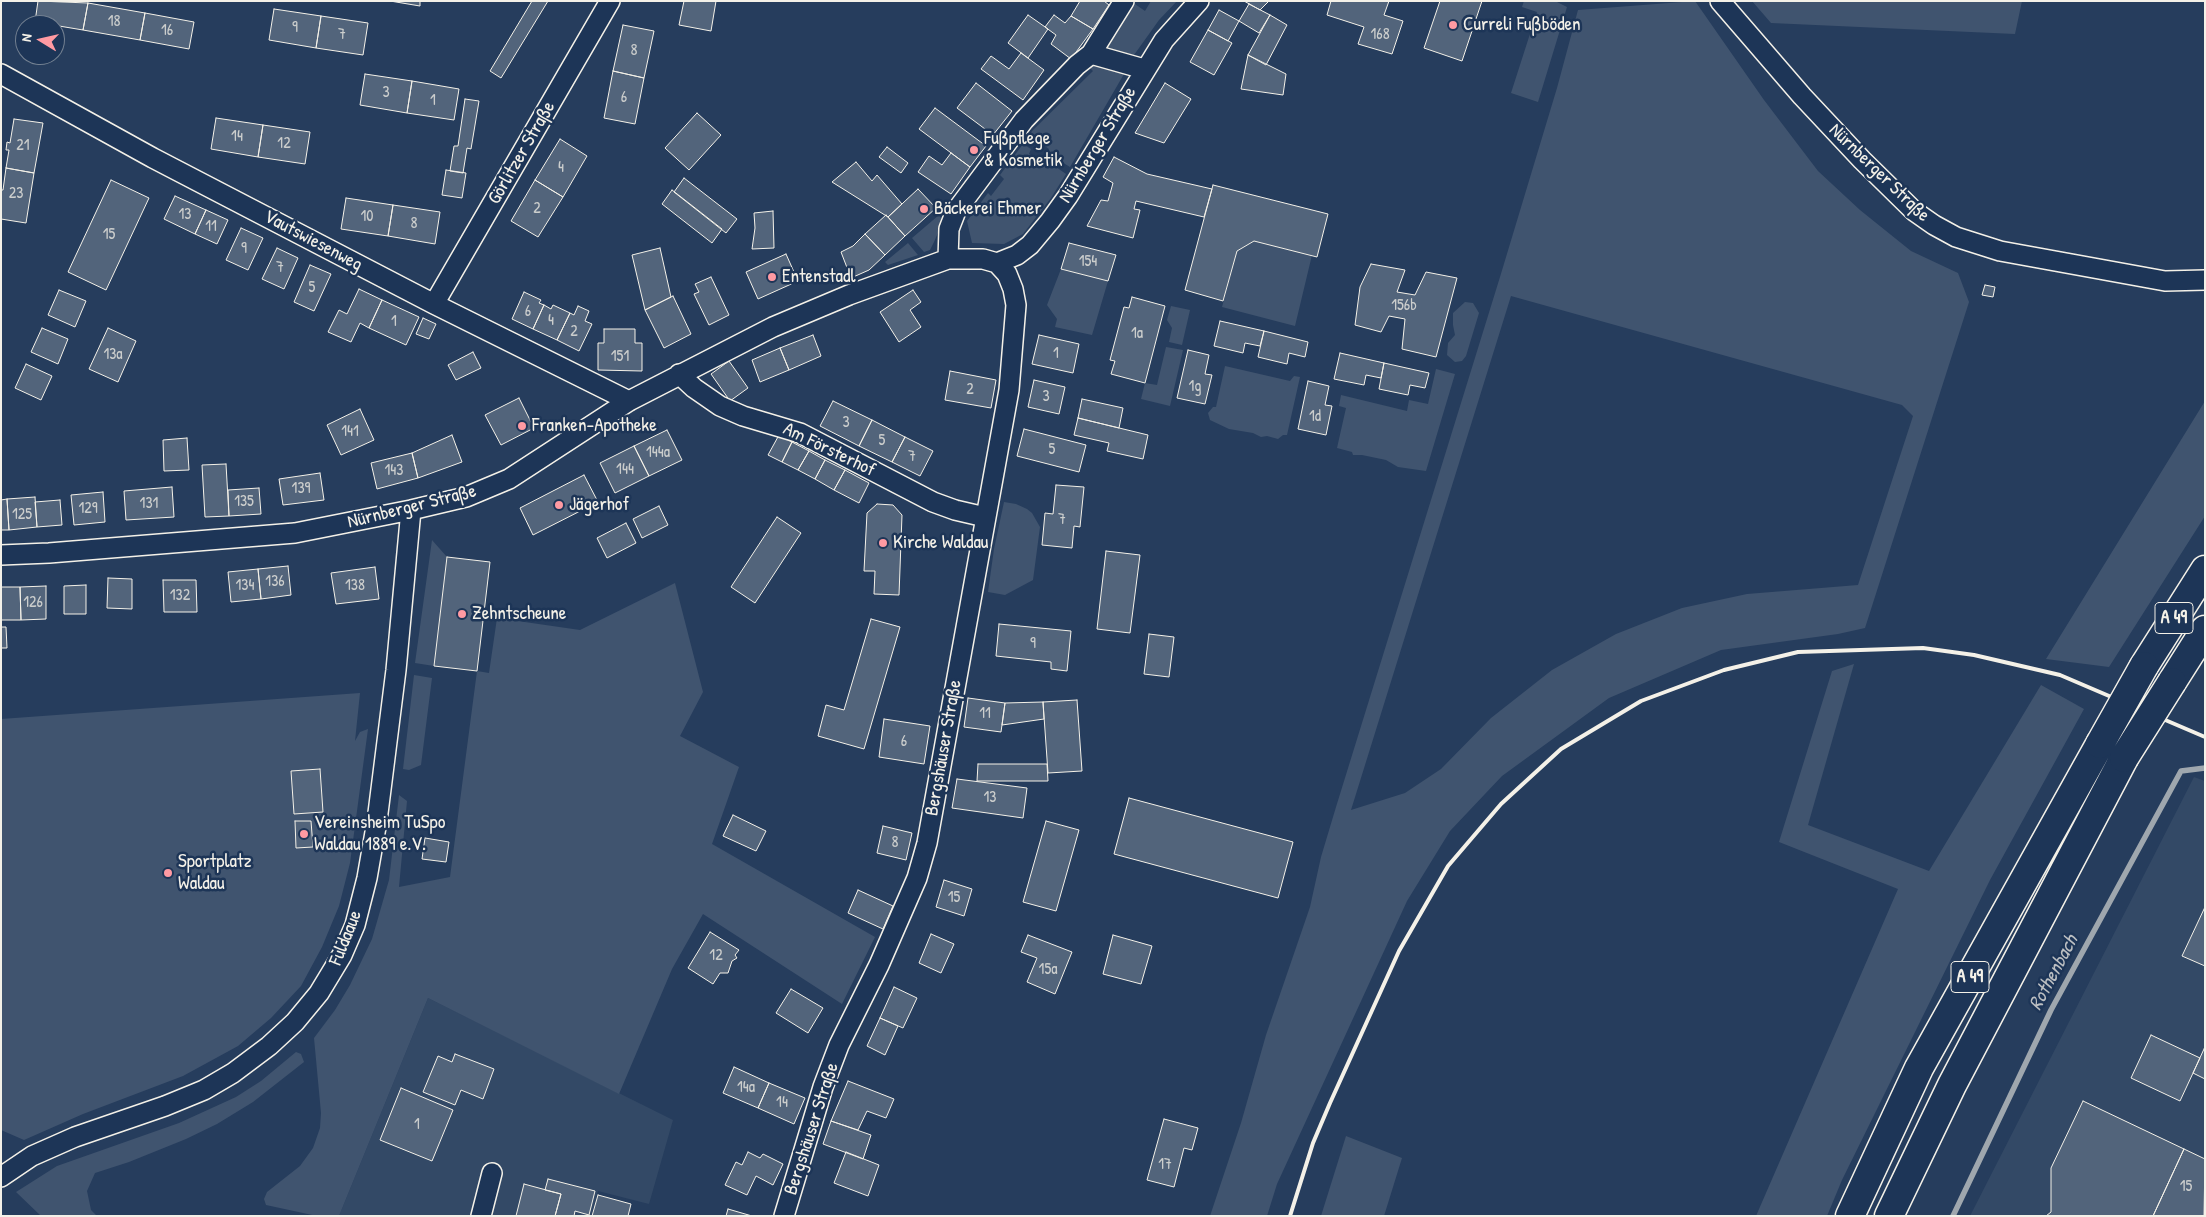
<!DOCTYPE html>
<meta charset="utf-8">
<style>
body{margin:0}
#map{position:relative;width:2206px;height:1217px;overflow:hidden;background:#263d5d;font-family:"Patrick Hand",sans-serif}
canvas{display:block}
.frame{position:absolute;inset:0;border:2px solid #f4f1e8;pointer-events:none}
.north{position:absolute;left:15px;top:15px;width:50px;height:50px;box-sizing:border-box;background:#1d3557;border:1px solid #738091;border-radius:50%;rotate:279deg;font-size:14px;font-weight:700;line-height:20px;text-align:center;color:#f4f1e8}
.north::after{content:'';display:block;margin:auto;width:18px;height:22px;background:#ff9aa2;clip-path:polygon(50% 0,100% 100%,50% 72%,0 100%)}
</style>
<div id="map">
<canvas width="2206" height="1217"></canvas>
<div class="frame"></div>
<div class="north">N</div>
</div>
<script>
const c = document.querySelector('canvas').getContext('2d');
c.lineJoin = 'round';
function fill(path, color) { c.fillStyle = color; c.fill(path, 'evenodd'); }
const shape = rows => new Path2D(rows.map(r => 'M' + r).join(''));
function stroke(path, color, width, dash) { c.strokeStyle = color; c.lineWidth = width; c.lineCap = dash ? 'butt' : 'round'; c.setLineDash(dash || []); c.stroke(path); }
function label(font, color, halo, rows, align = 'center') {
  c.font = font + ' "Patrick Hand",sans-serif'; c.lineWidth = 5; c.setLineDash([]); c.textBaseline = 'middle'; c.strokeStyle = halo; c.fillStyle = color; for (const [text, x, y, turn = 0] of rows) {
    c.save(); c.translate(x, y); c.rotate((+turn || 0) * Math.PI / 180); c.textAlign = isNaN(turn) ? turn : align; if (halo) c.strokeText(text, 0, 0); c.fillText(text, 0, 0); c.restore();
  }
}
fill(shape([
 [2194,777,2205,781,2205,1216,1970,1216],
 [428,998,673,1120,649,1204,598,1191,591,1216,339,1216]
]), '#334966');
fill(shape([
 [1151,1,1177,1,1159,20,1134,55,1107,48,1106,44,1132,2,1145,11],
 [1524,1,1555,1,1567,7,1538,102,1511,93,1537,12,1522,7],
 [1695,1,1764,100,1818,171,1860,210,1911,251,1958,273,1969,302,1865,628,1838,634,1721,650,1609,698,1502,776,1450,831,1407,901,1277,1184,1267,1216,1210,1216,1241,1123,1266,1035,1310,907,1321,857,1336,807,1500,277,1557,88,1578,10],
 [1511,296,1902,405,1913,416,1858,585,1747,594,1682,608,1616,634,1552,670,1491,718,1441,769,1405,793,1351,810],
 [1752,1,2022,1,2015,34,1771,23],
 [1094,65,1124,74,1070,167,1047,153,1049,149,1038,141,1035,144,1027,139,1032,131,1093,71,1090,68],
 [1023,144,1031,149,1029,154,1041,161,1043,158,1066,174,1051,198,1023,234,1004,244,972,243,967,221,988,193,991,196,1004,179,1000,175],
 [939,215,941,218,940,228,934,242,930,250,924,252,912,238],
 [1254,241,1312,255,1295,326,1222,307,1237,251],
 [908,243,918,255,888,265,885,262],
 [1061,269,1108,281,1092,335,1055,327,1057,319,1047,305],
 [1465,302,1473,303,1479,313,1466,356,1462,361,1455,362,1447,355,1448,343,1455,335,1453,325,1453,313],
 [1171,306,1190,310,1182,345,1169,342,1172,328,1167,320],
 [1166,347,1183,350,1170,406,1141,399,1145,383,1157,385],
 [1225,366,1290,381,1294,376,1300,377,1287,435,1283,435,1278,439,1267,436,1261,437,1253,433,1229,429,1210,420,1208,413,1213,407,1216,407],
 [1436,369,1455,374,1426,471,1398,467,1386,460,1362,455,1353,455,1352,452,1337,448,1346,408,1339,406,1341,395,1407,411,1409,400,1428,404],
 [2205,401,2205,516,2109,667,2046,659],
 [1004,502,1016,504,1027,509,1032,513,1040,527,1033,580,1005,595,988,592,994,549],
 [432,540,447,557,434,666,415,663],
 [675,583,703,692,680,736,739,767,712,844,875,937,842,1004,703,914,672,969,619,1094,428,998,339,1216,317,1216,266,1205,264,1199,267,1192,300,1166,313,1148,320,1128,321,1113,314,1038,335,1010,350,985,372,939,389,880,399,795,407,801,399,887,450,877,477,671,489,673,497,618,580,630],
 [1854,664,1808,825,1929,871,2041,685,2084,709,1990,880,1842,1180,1827,1216,1756,1216,1898,889,1779,842,1832,671],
 [414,675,432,678,421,765,409,770,403,769],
 [360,693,355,741,360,732,368,729,350,863,339,906,322,947,301,986,271,1018,238,1046,183,1076,83,1114,24,1140,1,1130,1,719],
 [296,1052,301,1054,304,1062,253,1102,217,1124,186,1139,129,1162,95,1173,87,1191,91,1210,97,1216,41,1216,16,1192,57,1166,179,1123,236,1097,261,1081],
 [1346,1136,1402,1158,1384,1216,1321,1216]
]), '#40546f');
stroke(shape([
 [1953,1216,2051,1010,2181,771,2205,768]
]), '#9fa7ae', 5.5);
const building = shape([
 [38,1,88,3,83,30,35,22,38,1],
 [390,1,420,1,420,6,390,1],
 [532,1,548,1,501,78,490,71,532,1],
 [684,1,716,1,711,31,679,25,684,1],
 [1080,1,1104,1,1109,5,1093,29,1071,16,1080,1],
 [1244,1,1269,1,1260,10,1244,1],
 [1331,1,1389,1,1384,15,1403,21,1392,54,1358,44,1364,27,1327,15,1331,1],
 [1440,1,1482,1,1462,61,1424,48,1440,1],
 [88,3,145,13,140,40,83,30,88,3],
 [1249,4,1270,15,1259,33,1239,21,1249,4],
 [274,9,321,16,316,48,269,40,274,9],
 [1219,10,1239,21,1228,41,1208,30,1219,10],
 [145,13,194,22,189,49,140,40,145,13],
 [1028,15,1048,29,1028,58,1008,43,1028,15],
 [1054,15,1065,23,1071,16,1093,29,1071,59,1051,44,1056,35,1045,27,1054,15],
 [1270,15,1287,25,1266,65,1248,55,1270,15],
 [321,16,368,23,363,55,316,48,321,16],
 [623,25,654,31,644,78,613,71,623,25],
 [1208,30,1232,43,1214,75,1190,62,1208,30],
 [1021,53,1044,70,1023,100,981,69,991,56,1009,69,1021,53],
 [1248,55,1286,74,1283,95,1241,89,1248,55],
 [613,71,644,78,635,124,604,118,613,71],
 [365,74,412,81,407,113,360,105,365,74],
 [412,81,459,89,454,120,407,113,412,81],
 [976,83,1012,111,993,135,957,108,976,83],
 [1165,83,1191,99,1164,143,1135,133,1165,83],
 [465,99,479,101,471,149,467,148,463,173,450,171,454,146,458,146,465,99],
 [935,108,986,146,970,167,919,129,935,108],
 [697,113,721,135,689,170,665,148,697,113],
 [216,118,263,125,258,157,211,149,216,118],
 [14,119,43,123,34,173,6,168,9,150,6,150,7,142,10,143,14,119],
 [263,125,310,132,305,164,258,157,263,125],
 [560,139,587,156,563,197,535,180,560,139],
 [887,147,908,163,901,173,879,157,887,147],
 [951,153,970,167,951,194,918,172,929,156,942,165,951,153],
 [1114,157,1147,174,1212,189,1204,217,1136,201,1134,209,1140,210,1133,238,1087,226,1101,200,1108,201,1113,183,1103,177,1114,157],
 [856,162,872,181,877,175,902,204,888,217,832,182,856,162],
 [6,168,34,173,26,223,1,219,1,190,3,190,6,168],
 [446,170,466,173,462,198,442,195,446,170],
 [684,178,737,219,726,233,674,192,684,178],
 [111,180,149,198,106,290,68,272,111,180],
 [535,180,563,197,538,237,511,221,535,180],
 [1213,185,1328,214,1317,257,1254,241,1237,251,1223,301,1185,290,1213,185],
 [918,189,936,208,905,236,888,217,918,189],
 [672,190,722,229,712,243,662,204,672,190],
 [175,196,206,210,195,234,164,219,175,196],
 [346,198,393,205,388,236,341,229,346,198],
 [393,205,440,212,435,244,388,236,393,205],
 [206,210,228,220,217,244,195,234,206,210],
 [773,211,774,248,752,249,755,228,754,213,773,211],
 [886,215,905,236,885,255,865,234,886,215],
 [241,228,263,238,248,270,226,260,241,228],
 [865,234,885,255,869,270,851,278,841,252,853,246,865,234],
 [1069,243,1116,255,1108,281,1061,269,1069,243],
 [277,248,298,258,284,289,262,279,277,248],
 [660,248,671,297,645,310,632,255,660,248],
 [786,254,798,281,758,299,746,272,786,254],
 [1371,264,1405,270,1397,292,1415,295,1426,272,1457,278,1436,357,1402,349,1405,319,1389,316,1381,332,1355,325,1360,287,1371,264],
 [310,265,331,274,314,311,294,302,310,265],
 [711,277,729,315,709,325,694,294,699,292,695,284,711,277],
 [1985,285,1995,287,1993,297,1982,295,1985,285],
 [359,289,382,300,369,328,360,323,351,342,328,332,339,310,347,314,359,289],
 [59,290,86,301,75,327,48,315,59,290],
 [913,290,921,302,910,310,921,327,899,342,880,312,913,290],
 [524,292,541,300,539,303,544,305,533,329,512,319,524,292],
 [673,296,691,334,664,348,645,310,673,296],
 [1132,297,1165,306,1145,383,1111,374,1115,361,1110,360,1124,307,1129,308,1132,297],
 [382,300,419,317,406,345,369,328,382,300],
 [544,305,551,309,553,305,570,313,557,340,533,329,544,305],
 [578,306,589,311,585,321,592,324,579,351,557,340,570,313,574,315,578,306],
 [423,318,436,324,429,339,416,334,423,318],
 [1220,321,1264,331,1260,346,1245,343,1243,353,1214,346,1220,321],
 [42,328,68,339,58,364,31,352,42,328],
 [108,328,136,341,118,382,89,369,108,328],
 [604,329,635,329,635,343,642,343,642,371,598,370,598,343,604,343,604,329],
 [1264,331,1308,342,1305,357,1289,353,1287,364,1258,357,1264,331],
 [813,335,821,356,789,370,780,348,813,335],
 [1039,335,1079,344,1073,373,1032,364,1039,335],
 [780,348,789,370,760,382,752,360,780,348],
 [1188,350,1209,355,1205,374,1212,375,1205,404,1177,398,1188,350],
 [473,352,481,368,456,380,448,365,473,352],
 [1340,353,1384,363,1381,378,1366,375,1364,385,1334,379,1340,353],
 [729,361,748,388,730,401,711,374,729,361],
 [1384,363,1429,373,1425,388,1410,385,1408,395,1379,389,1384,363],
 [26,364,52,376,41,400,15,388,26,364],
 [950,371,996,380,991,408,945,400,950,371],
 [1034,380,1065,387,1059,414,1028,407,1034,380],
 [1308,381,1329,386,1325,405,1332,406,1326,435,1298,429,1308,381],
 [519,398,534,428,501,445,485,415,519,398],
 [1082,399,1123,408,1119,428,1078,418,1082,399],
 [833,401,872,420,859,446,820,426,833,401],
 [360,409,374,440,341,455,327,425,360,409],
 [1078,418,1148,435,1143,459,1107,451,1109,443,1074,435,1078,418],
 [872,420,905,437,892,462,859,446,872,420],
 [1024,429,1086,445,1079,472,1017,456,1024,429],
 [667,430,682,460,649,476,634,446,667,430],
 [452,435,462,462,418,478,412,453,452,435],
 [779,435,792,442,782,462,768,455,779,435],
 [905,437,933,451,920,476,892,462,905,437],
 [187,438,189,470,164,471,163,440,187,438],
 [792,442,809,451,798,470,782,462,792,442],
 [634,446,649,476,615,493,600,463,634,446],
 [809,451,825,460,815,479,798,470,809,451],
 [412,453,418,478,377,489,371,463,412,453],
 [825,460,845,470,834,490,815,479,825,460],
 [226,464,229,516,205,517,202,465,226,464],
 [845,470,869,483,859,503,834,490,845,470],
 [320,473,324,500,283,505,279,479,320,473],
 [584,475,598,502,533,535,520,508,584,475],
 [1056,485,1084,487,1080,527,1074,526,1072,548,1042,545,1045,513,1053,514,1056,485],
 [172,487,174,517,126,520,124,491,172,487],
 [259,488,261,514,229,516,228,490,259,488],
 [103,492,105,522,74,525,71,495,103,492],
 [35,497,37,527,9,530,7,499,35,497],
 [7,499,9,530,1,530,1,500,7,499],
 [60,500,62,525,37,527,35,502,60,500],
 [877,504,893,505,902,515,899,595,874,594,875,571,864,571,867,513,877,504],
 [659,506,668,525,642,538,633,519,659,506],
 [777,517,801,533,755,603,731,587,777,517],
 [626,523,636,543,607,558,597,538,626,523],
 [1106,551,1140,555,1130,633,1097,629,1106,551],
 [447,557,490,562,477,671,434,666,447,557],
 [288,566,291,595,261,599,258,569,288,566],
 [375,567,379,599,336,604,331,573,375,567],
 [258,569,261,599,231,602,228,572,258,569],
 [108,578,132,579,132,609,107,608,108,578],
 [163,580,196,580,197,612,164,612,163,580],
 [86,585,86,614,64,614,64,586,86,585],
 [46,586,46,619,21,620,20,587,46,586],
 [1,587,20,587,21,620,1,620,1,587],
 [871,619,900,627,864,749,818,736,826,705,844,710,871,619],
 [999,624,1071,631,1067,671,1051,669,1051,662,996,656,999,624],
 [1,627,6,627,7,648,1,648,1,627],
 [1149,634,1174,637,1169,677,1144,674,1149,634],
 [968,698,1005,703,1001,732,964,727,968,698],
 [1077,700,1082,771,1048,773,1043,702,1077,700],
 [1043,702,1044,719,1002,725,1005,703,1043,702],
 [884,719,930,726,924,764,879,757,884,719],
 [978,764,1047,764,1048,781,977,781,978,764],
 [320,769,323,812,294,814,291,771,320,769],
 [957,779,1027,788,1023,818,952,808,957,779],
 [1129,798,1293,842,1278,898,1114,854,1129,798],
 [733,815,766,831,756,851,723,836,733,815],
 [295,821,311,821,313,847,296,848,295,821],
 [1046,821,1079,830,1056,911,1023,902,1046,821],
 [883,826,912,833,906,860,877,853,883,826],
 [425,838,449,842,446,862,422,859,425,838],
 [944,880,972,889,964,916,936,907,944,880],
 [858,890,893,906,883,929,848,913,858,890],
 [2205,907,2205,966,2182,956,2205,907],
 [710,932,739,950,735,955,737,958,732,961,728,973,720,973,713,984,688,968,710,932],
 [931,934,954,944,941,973,919,963,931,934],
 [1028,935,1072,952,1055,994,1027,982,1037,958,1021,952,1028,935],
 [1113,935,1152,946,1141,984,1103,974,1113,935],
 [894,987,917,998,903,1028,880,1018,894,987],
 [791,989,823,1008,808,1033,776,1013,791,989],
 [880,1018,898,1026,885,1055,867,1046,880,1018],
 [2151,1035,2200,1058,2180,1101,2131,1078,2151,1035],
 [2204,1049,2205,1050,2205,1079,2193,1073,2204,1049],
 [455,1054,494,1069,483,1099,461,1090,455,1105,423,1092,438,1056,452,1062,455,1054],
 [734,1067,769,1083,758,1108,723,1093,734,1067],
 [848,1081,894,1099,886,1118,867,1111,858,1130,831,1121,848,1081],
 [769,1083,805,1098,794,1124,758,1108,769,1083],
 [401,1088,453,1110,432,1161,380,1140,401,1088],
 [2083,1101,2184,1149,2153,1216,2046,1216,2051,1212,2051,1168,2083,1101],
 [1164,1119,1198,1128,1192,1150,1184,1148,1174,1187,1147,1180,1164,1119],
 [831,1121,871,1135,863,1159,823,1144,831,1121],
 [2184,1149,2205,1159,2204,1216,2153,1216,2184,1149],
 [748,1152,760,1158,763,1154,783,1164,773,1185,756,1176,747,1195,725,1185,736,1162,742,1165,748,1152],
 [846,1152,879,1165,868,1196,834,1183,846,1152],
 [548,1179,595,1191,589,1215,575,1211,574,1216,555,1216,561,1194,545,1190,548,1179],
 [524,1184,561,1194,555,1216,516,1216,524,1184],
 [598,1195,631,1204,628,1216,592,1216,598,1195],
 [728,1209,752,1216,726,1216,728,1209]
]);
fill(building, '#52647b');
stroke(building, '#f4f1e8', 1);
const street = shape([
 [1720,1,1802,96,1862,160,1914,211,1934,225,1956,237,2000,251,2165,281,2205,280],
 [1091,54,1144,69],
 [1,74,153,158,434,304,629,401],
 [948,259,949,229,956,211,1024,120,1077,65,1091,54,1124,1],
 [434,304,610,1],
 [679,374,694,388,720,406,743,416,800,433,933,502,955,510,985,517],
 [1,555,49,553,295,533,411,510,466,497,509,479,629,401,773,327,849,295,948,259,983,259,997,263,1017,255,1030,245,1050,221,1068,196,1164,40,1199,1],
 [1,1177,32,1156,75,1137,165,1106,204,1090,233,1073,269,1046,295,1022,319,993,342,955,355,925,367,878,377,821,396,670,411,510],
 [481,1216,492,1173],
 [784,1216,823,1087,839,1045,879,965,917,878,927,843,1009,390,1016,305,1013,289,1007,274,997,263]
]);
const highway = shape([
 [2144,666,2205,570],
 [2172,682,2205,630],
 [1850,1216,1919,1068,2100,744],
 [1889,1216,1952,1085,2124,758]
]);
stroke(street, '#f4f1e8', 22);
stroke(highway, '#f4f1e8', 31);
stroke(street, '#1d3557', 19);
stroke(highway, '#1d3557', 28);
stroke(shape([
 [1290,1216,1313,1143,1330,1103,1399,951,1448,866,1501,804,1561,749,1641,701,1724,670,1798,652,1923,648,1974,655,2060,675,2205,737]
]), '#f4f1e8', 4);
const highwayBridge = shape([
 [2100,744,2144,666],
 [2124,758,2172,682]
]);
stroke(highwayBridge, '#f4f1e8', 31, []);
stroke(highwayBridge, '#1d3557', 28);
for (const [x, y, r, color] of [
 [1453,25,5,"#ff9aa2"],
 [974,150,5,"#ff9aa2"],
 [924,209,5,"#ff9aa2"],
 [772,277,5,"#ff9aa2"],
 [522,426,5,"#ff9aa2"],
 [559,505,5,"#ff9aa2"],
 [883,543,5,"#ff9aa2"],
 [462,614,5,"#ff9aa2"],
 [304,834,5,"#ff9aa2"],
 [168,873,5,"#ff9aa2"]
]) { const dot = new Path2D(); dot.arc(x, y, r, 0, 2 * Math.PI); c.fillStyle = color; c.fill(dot); stroke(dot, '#1d3557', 2); }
label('16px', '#cccecd', null, [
 ["18",114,22],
 ["9",295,28],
 ["16",167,31],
 ["7",342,35],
 ["168",1380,35],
 ["8",634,51],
 ["3",386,93],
 ["6",624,98],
 ["1",433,101],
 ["14",237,137],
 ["12",284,144],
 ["21",23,146],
 ["4",561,168],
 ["23",16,194],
 ["2",537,209],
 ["13",185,215],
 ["10",367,217],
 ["8",414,224],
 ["11",211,227],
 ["15",109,235],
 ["9",244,249],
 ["154",1088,262],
 ["7",280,268],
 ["5",312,288],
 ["156b",1404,306],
 ["6",528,312],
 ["4",551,321],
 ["1",394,322],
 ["2",574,332],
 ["1a",1137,334],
 ["1",1056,354],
 ["13a",113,355],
 ["151",620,357],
 ["1g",1195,387],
 ["2",970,390],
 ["3",1046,397],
 ["1d",1315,417],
 ["3",846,423],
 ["141",350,432],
 ["5",882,441],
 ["5",1052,450],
 ["144a",658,453],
 ["7",912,457],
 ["144",625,470],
 ["143",394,471],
 ["139",301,489],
 ["135",244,502],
 ["131",149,504],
 ["129",88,509],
 ["125",22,515],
 ["7",1062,520],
 ["136",275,582],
 ["134",245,586],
 ["138",355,586],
 ["132",180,596],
 ["126",33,603],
 ["9",1033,644],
 ["11",985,714],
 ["6",904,742],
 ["13",990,798],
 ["8",895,843],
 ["15",954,898],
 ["12",716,956],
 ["15a",1048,970],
 ["14a",746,1088],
 ["14",782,1103],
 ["1",417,1125],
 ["17",1165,1165],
 ["15",2186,1187]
]);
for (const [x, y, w] of [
 [2174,618,38],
 [1970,977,38]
]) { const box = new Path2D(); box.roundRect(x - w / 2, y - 15.5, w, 31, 4); c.fillStyle = '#1d3557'; c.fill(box); stroke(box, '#f4f1e8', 1); }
label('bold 18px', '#f4f1e8', null, [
 ["A 49",2174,618],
 ["A 49",1970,977]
]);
label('19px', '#f4f1e8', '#1d3557', [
 ["Curreli Fußböden",1463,25],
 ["Fußpflege",984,139],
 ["& Kosmetik",984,161],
 ["Bäckerei Ehmer",934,209],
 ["Entenstadl",782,277],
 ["Franken-Apotheke",532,426],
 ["Jägerhof",569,505],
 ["Kirche Waldau",893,543],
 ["Zehntscheune",472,614],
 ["Vereinsheim TuSpo",314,823],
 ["Waldau 1889 e.V.",314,845],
 ["Sportplatz",178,862],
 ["Waldau",178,884]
], 'left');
label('19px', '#f4f1e8', '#1d3557', [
 ["Nürnberger Straße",1098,145,-59],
 ["Görlitzer Straße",522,153,-60],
 ["Nürnberger Straße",1879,173,44],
 ["Vautswiesenweg",313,241,28],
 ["Am Försterhof",829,450,26],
 ["Nürnberger Straße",412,507,-14],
 ["Bergshäuser Straße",944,748,-80],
 ["Fuldaaue",346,938,-68],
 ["Bergshäuser Straße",812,1129,-72]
]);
label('italic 20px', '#bcbfc2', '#1d3557', [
 ["Rothenbach",2054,973,-62]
]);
</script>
